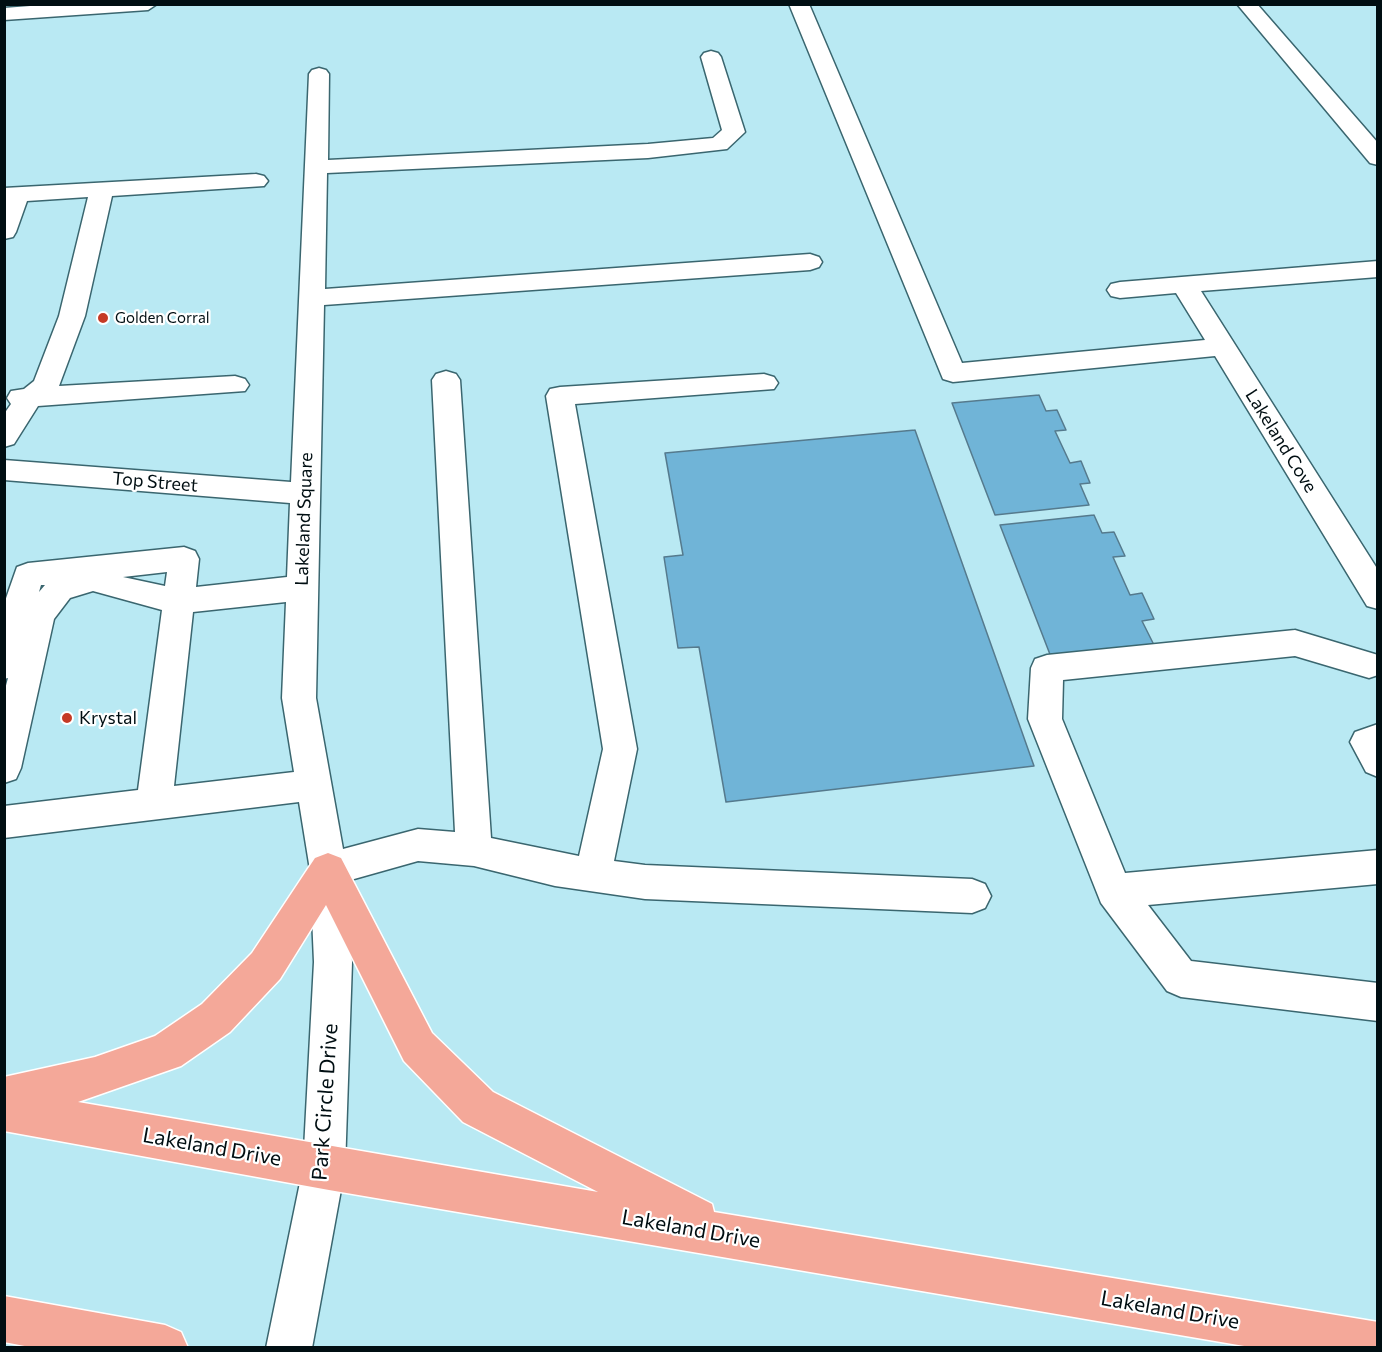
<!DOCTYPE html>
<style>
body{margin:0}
#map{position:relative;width:1382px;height:1352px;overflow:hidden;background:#b9e9f3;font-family:Commissioner,sans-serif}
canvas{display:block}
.frame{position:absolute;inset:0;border:6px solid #000e12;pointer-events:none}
</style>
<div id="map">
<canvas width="1382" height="1352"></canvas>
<div class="frame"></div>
</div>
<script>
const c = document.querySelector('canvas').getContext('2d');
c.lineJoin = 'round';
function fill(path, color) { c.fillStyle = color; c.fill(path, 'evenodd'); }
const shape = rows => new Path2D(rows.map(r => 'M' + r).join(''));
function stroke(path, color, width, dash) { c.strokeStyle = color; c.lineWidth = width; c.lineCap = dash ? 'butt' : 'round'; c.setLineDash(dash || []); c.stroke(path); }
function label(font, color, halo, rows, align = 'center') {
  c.font = font + ' Commissioner,sans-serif'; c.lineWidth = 4.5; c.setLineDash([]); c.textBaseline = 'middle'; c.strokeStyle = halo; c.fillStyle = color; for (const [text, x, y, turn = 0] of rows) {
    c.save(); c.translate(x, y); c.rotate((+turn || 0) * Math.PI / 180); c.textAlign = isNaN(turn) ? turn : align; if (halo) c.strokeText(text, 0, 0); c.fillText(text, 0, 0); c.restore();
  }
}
const building = shape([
 [1039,395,1046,411,1057,410,1066,430,1055,431,1070,463,1081,461,1090,483,1080,484,1089,505,995,515,952,403,1039,395],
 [915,430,1034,766,726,802,699,647,678,648,664,557,683,555,665,453,915,430],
 [1094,515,1102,533,1114,532,1125,556,1113,557,1130,595,1142,593,1154,619,1142,621,1154,645,1051,657,1000,525,1094,515]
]);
fill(building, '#70b4d7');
stroke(building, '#557a8d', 1.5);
const minor = shape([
 [56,4,157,4,148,10,4,20,4,8,56,4],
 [789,4,809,4,962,363,1205,340,1176,293,1120,298,1111,296,1107,290,1111,284,1120,282,1378,261,1378,277,1201,291,1378,570,1378,609,1367,606,1215,356,953,382,943,379,789,4],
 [1237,4,1257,4,1378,143,1378,165,1370,163,1237,4],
 [711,51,718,53,721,57,745,132,727,149,648,158,327,173,325,289,810,254,819,257,822,262,819,267,810,270,324,305,316,698,343,849,418,829,455,832,432,380,436,374,446,371,456,374,460,380,491,838,579,856,603,749,546,396,550,389,560,387,764,374,774,377,778,383,774,389,575,404,637,749,614,861,645,865,972,879,985,884,991,896,985,908,972,913,645,899,555,886,474,866,418,861,347,881,352,962,345,1168,312,1348,266,1348,303,1168,314,962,310,870,299,802,4,838,4,806,138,790,162,610,93,591,70,598,54,619,21,768,16,779,4,783,4,693,8,678,4,679,4,604,17,567,28,563,184,547,195,551,199,559,196,587,287,577,290,503,4,480,4,460,291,482,309,74,312,70,319,68,326,70,329,74,328,160,648,144,713,138,722,130,701,57,704,53,711,51],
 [167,572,165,586,123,577,167,572],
 [41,585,45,585,39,592,41,585],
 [286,602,282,698,294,772,174,786,193,612,286,602],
 [256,174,264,176,268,181,264,186,112,196,85,316,59,386,235,376,245,379,249,385,245,391,38,406,14,444,4,447,4,414,11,404,7,398,11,391,24,389,34,381,59,316,88,197,27,201,16,232,13,237,4,239,4,188,256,174],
 [1295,630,1378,655,1378,675,1369,678,1295,656,1063,680,1062,719,1125,873,1378,850,1378,884,1148,905,1191,961,1378,983,1378,1021,1181,997,1167,991,1101,903,1028,719,1031,668,1035,659,1047,655,1295,630],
 [1378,724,1378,777,1366,772,1350,742,1355,732,1378,724]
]);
const highway = shape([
 [328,853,341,858,432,1033,493,1092,712,1204,714,1212,1378,1322,1378,1348,1256,1348,329,1190,4,1131,4,1077,95,1057,155,1036,202,1004,252,953,315,858,328,853],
 [326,905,404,1061,463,1122,598,1192,78,1102,181,1066,230,1032,280,979,326,905],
 [4,1296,165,1325,181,1332,188,1348,35,1348,4,1342,4,1296]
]);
stroke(minor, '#3a666f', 3);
stroke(highway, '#fff', 3);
fill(minor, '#fff');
fill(highway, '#f4a899');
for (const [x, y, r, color] of [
 [103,318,6,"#c53a25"],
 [67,718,6,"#c53a25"]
]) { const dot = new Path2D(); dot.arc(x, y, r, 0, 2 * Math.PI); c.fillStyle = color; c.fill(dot); stroke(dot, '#fff', 2); }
label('15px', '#000e12', '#fff', [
 ["Golden Corral",115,318]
], 'left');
label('18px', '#000e12', '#fff', [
 ["Lakeland Cove",1281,441,58],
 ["Top Street",155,482,5],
 ["Lakeland Square",304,519,-88]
]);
label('18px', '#000e12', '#fff', [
 ["Krystal",79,718]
], 'left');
label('21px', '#000e12', '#fff', [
 ["Park Circle Drive",325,1102,-86],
 ["Lakeland Drive",212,1147,10],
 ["Lakeland Drive",691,1229,10],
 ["Lakeland Drive",1170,1310,10]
]);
</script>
